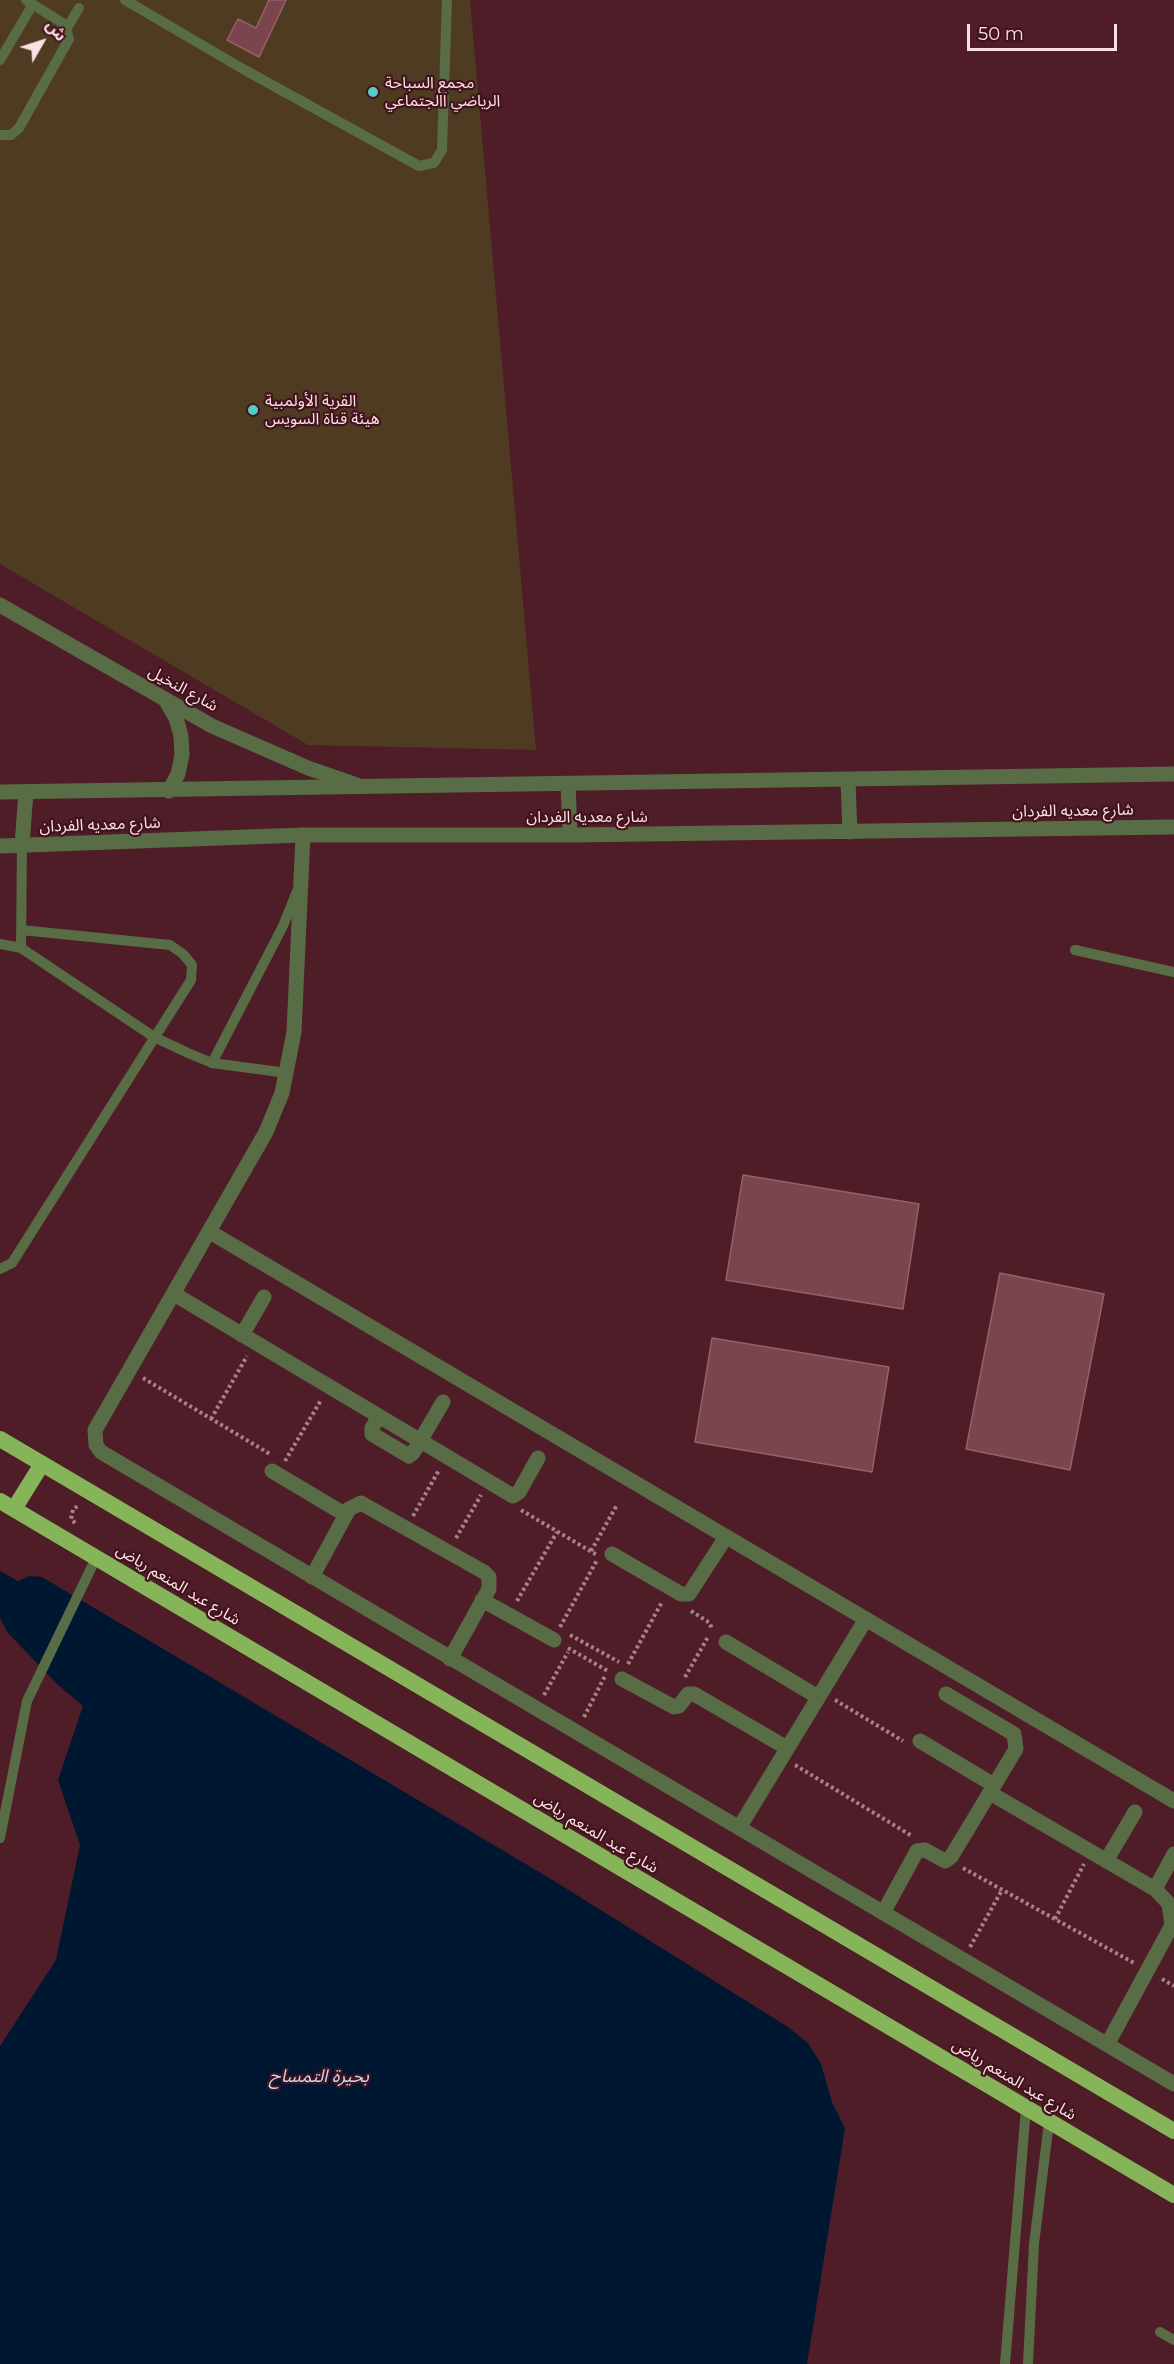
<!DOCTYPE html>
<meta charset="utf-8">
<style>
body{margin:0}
#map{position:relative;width:1174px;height:2364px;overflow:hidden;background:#4e1d27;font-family:Montserrat,"Noto Sans Arabic",sans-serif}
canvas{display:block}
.north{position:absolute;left:12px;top:12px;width:60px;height:60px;-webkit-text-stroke:4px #42131d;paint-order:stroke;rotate:51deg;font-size:16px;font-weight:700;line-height:24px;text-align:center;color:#fbe1e3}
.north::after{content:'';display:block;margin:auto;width:21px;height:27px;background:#fbe1e3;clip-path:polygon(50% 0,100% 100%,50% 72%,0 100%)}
.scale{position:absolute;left:967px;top:24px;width:150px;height:27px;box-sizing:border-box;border:3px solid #fbe1e3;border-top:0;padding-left:8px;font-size:18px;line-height:21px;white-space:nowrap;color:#fbe1e3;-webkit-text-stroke:4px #42131d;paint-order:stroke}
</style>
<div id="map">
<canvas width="1174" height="2364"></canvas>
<div class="north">ش</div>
<div class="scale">50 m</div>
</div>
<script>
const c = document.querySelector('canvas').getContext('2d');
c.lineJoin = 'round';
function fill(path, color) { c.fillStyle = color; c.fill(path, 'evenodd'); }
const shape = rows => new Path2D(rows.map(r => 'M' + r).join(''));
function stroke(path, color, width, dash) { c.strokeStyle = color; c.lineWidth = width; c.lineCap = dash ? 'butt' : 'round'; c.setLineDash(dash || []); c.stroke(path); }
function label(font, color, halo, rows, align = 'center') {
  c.font = font + ' Montserrat,"Noto Sans Arabic",sans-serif'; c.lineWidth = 4.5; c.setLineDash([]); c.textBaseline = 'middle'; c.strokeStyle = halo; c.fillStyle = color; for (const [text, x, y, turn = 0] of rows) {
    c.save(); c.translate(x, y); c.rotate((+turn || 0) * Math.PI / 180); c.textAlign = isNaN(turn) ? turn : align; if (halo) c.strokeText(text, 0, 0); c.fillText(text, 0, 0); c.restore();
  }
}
fill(shape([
 [0,0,470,0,536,750,308,745,0,564]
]), '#4f3b21');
fill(shape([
 [0,1571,18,1581,29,1576,42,1577,551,1879,788,2027,808,2043,821,2064,832,2102,845,2128,807,2364,0,2364,0,2046,56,1960,80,1845,58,1780,83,1706,57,1684,7,1632,0,1618]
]), '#001732');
const building = shape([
 [269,0,286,0,259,57,227,40,238,19,256,28,269,0],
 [743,1175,919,1204,903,1309,726,1280,743,1175],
 [1000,1273,1104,1294,1070,1470,966,1449,1000,1273],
 [712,1338,889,1367,872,1472,695,1442,712,1338]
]);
fill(building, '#7a454d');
stroke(building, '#986068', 1.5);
stroke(shape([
 [143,1378,270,1454],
 [211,1419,247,1356],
 [285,1461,321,1400],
 [521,1510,597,1555],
 [413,1516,439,1470],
 [75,1523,71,1519,73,1509,78,1506],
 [456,1538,481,1495],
 [591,1551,617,1505],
 [517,1601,557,1532],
 [691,1611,710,1623,712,1630],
 [560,1627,597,1560],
 [570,1635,619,1662],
 [568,1648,608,1671],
 [628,1664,662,1602],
 [685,1677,708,1637],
 [544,1695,568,1652],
 [835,1700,903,1741],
 [584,1717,605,1676],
 [795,1765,912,1836],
 [963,1868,1134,1963],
 [1055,1919,1084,1864],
 [970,1947,1002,1890],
 [1162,1979,1174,1986]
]), '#a88288', 4, [3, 3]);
stroke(shape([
 [125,0,243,69,419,166,434,163,442,150,447,0],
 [67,28,79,8],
 [0,60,33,4],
 [0,135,11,135,19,128,69,39,64,24,26,0],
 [0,944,21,948,154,1037,188,1053,212,1063,287,1073],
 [21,948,22,845],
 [1075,950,1174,972],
 [212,1063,283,926,297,891],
 [0,1269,12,1263,191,980,192,965,183,954,170,945,21,930],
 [0,1838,27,1701,96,1558],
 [1160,2332,1174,2340],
 [1005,2364,1026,2108],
 [1028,2364,1034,2244,1049,2122]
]), '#586c46', 10);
stroke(shape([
 [0,605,212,726,308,768,357,785],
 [303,835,294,1032,282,1093,266,1132,95,1430,96,1445,101,1452,1174,2084],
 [210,1232,1174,1801],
 [174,1294,513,1496,519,1492,538,1458],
 [242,1335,264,1297],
 [379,1416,372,1428,372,1434,409,1456,413,1453,443,1402],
 [272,1471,346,1515],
 [612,1554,681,1594,689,1594,726,1537],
 [312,1577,349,1509,361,1503,484,1572,489,1577,489,1589,450,1659],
 [482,1600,554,1640],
 [726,1642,818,1697],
 [622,1679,674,1707,679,1706,688,1694,694,1694,787,1748],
 [920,1741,994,1785],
 [990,1793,1155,1889,1169,1904,1172,1925,1107,2045],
 [739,1828,866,1619],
 [1106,1861,1135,1812],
 [1155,1889,1174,1854],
 [883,1913,917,1851,925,1850,945,1861,951,1857,1016,1749,1014,1734,946,1694]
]), '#586c46', 15);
stroke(shape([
 [166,701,176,718,181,736,182,755,178,774,169,791],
 [848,781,850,832],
 [568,784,570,835],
 [0,792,1174,774],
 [22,845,26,792],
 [0,846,303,835,570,835,1174,827]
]), '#586c46', 15);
stroke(shape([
 [0,1439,1174,2131],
 [0,1501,1174,2195],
 [14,1509,42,1464]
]), '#86b458', 16);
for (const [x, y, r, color] of [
 [373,92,6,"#54cdc7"],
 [253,410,6,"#54cdc7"]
]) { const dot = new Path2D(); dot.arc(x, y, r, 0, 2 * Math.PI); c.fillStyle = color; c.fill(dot); stroke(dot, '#42131d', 2); }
label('16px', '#fbe1e3', '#42131d', [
 ["مجمع السباحة",385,83],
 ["الرياضي االجتماعي",385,101],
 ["القرية الأولمبية",265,401],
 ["هيئة قناة السويس",265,419]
], 'left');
label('16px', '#fbe1e3', '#42131d', [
 ["شارع النخيل",183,689,29],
 ["شارع معديه الفردان",1073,811,-1],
 ["شارع معديه الفردان",587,817],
 ["شارع معديه الفردان",100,825,-2],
 ["شارع عبد المنعم رياض",178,1585,31],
 ["شارع عبد المنعم رياض",596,1833,31],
 ["شارع عبد المنعم رياض",1014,2080,31]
]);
label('italic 18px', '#c0d8f2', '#42131d', [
 ["بحيرة التمساح",319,2077]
]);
</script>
